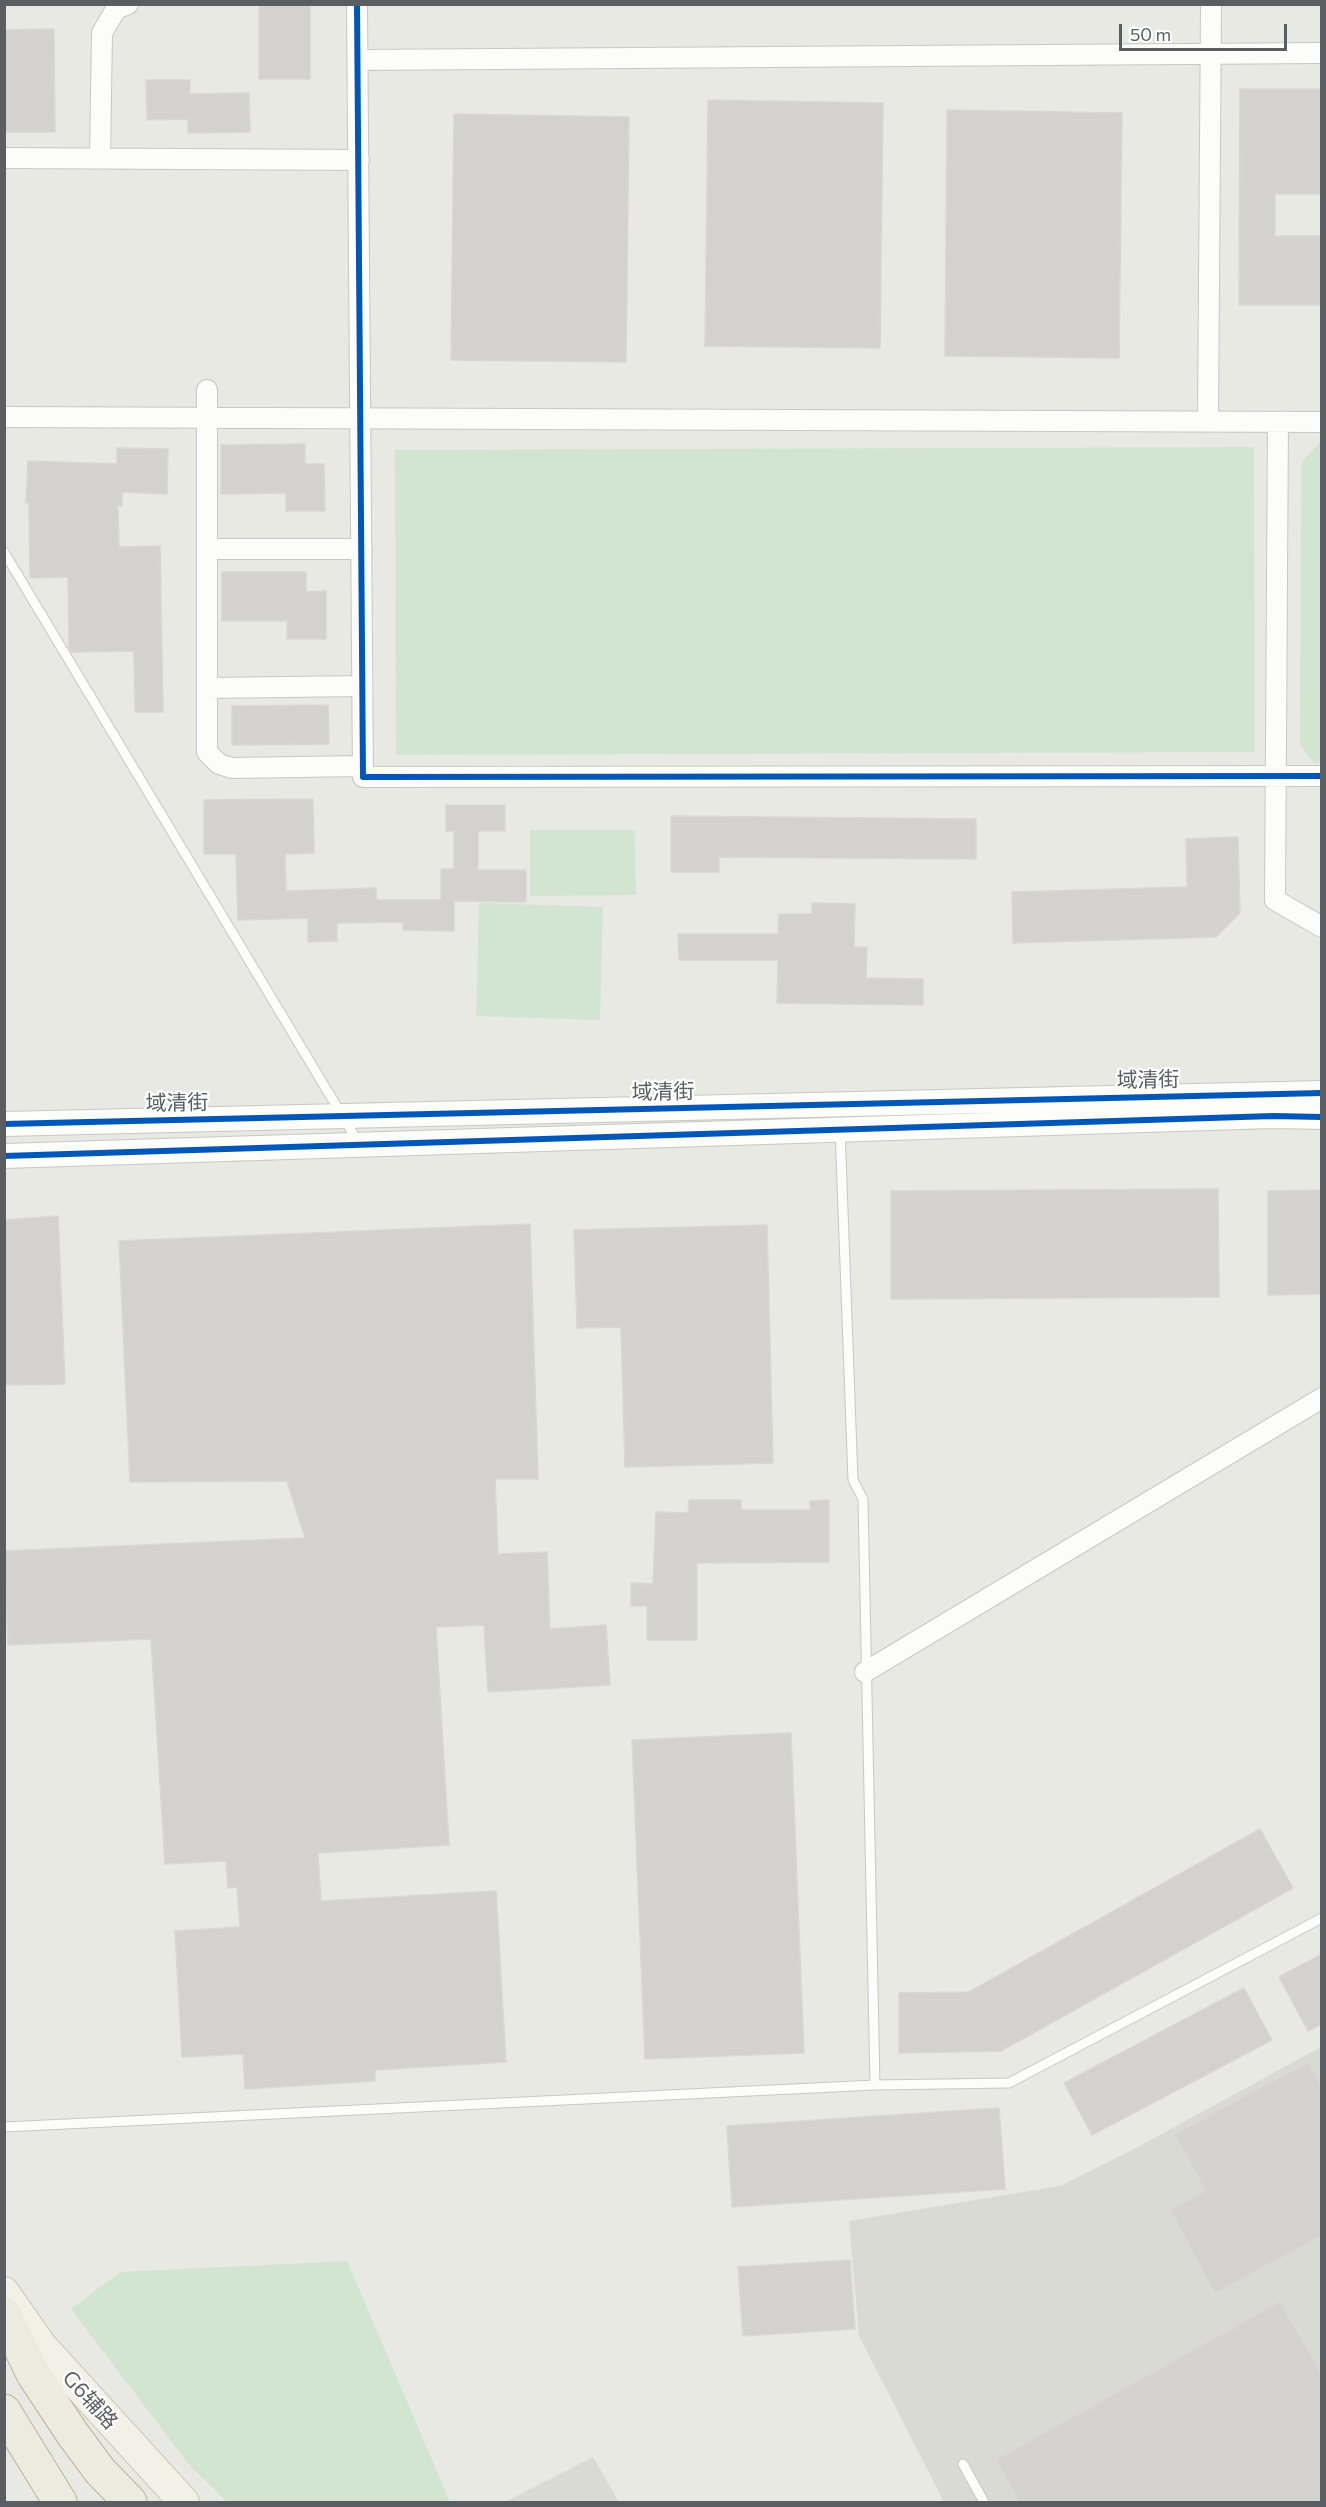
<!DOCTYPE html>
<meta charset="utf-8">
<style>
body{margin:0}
#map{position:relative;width:1326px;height:2507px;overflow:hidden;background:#e9e9e4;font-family:Commissioner,sans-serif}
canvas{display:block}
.frame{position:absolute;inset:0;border:6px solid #5a5d61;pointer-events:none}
.scale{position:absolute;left:1119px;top:24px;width:168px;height:27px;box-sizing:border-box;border:3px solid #5a5d61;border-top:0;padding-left:8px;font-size:18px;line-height:21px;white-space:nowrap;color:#5a5d61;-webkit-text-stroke:4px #fff;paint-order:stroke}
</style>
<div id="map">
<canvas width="1326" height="2507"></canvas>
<div class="frame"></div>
<div class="scale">50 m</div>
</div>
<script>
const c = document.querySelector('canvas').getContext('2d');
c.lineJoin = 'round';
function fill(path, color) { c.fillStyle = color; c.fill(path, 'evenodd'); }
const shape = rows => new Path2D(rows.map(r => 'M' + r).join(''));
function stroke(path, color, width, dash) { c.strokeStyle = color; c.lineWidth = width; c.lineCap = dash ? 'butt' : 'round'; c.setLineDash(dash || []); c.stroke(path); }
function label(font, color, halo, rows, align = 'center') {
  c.font = font + ' Commissioner,"Noto Sans SC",sans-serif'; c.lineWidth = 4.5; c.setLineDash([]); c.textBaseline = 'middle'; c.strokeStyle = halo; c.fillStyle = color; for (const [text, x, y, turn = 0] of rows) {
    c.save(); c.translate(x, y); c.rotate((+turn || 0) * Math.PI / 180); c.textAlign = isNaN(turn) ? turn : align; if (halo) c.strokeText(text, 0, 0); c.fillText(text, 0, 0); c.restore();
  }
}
fill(shape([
 [1321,2047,1321,2502,941,2502,943,2500,859,2336,849,2221,1060,2186,1136,2148],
 [593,2457,619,2502,505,2502]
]), '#dadad5');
fill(shape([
 [1321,441,1322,762,1314,763,1300,744,1301,463],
 [1254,447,1255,752,396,755,395,450],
 [530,830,635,830,636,895,530,896],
 [479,903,603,907,600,1020,476,1016],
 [347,2261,450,2502,227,2502,190,2466,71,2309,120,2272]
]), '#d2e5d0');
const building = shape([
 [259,4,310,4,310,79,259,79,259,4],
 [54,29,55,132,4,132,4,30,54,29],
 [146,80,190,80,190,94,249,93,250,132,188,133,188,119,147,120,146,80],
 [1240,89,1322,89,1322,194,1275,194,1275,236,1322,236,1322,305,1239,305,1240,89],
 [708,100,883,103,880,348,705,346,708,100],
 [947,110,1122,113,1119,358,945,356,947,110],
 [454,114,629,117,626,362,451,360,454,114],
 [305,444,305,464,324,464,325,511,286,511,286,493,221,494,221,445,305,444],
 [117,448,168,449,167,494,122,492,122,506,118,506,119,547,160,546,163,712,135,712,134,651,72,652,69,647,68,577,30,578,29,503,26,503,28,461,117,464,117,448],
 [222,572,306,572,306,592,326,591,326,639,287,639,287,621,222,621,222,572],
 [328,705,329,744,232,745,232,706,328,705],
 [313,799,314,853,285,854,286,891,376,888,376,900,441,900,441,869,454,869,454,831,446,831,446,805,505,805,505,831,478,831,478,870,526,870,526,902,454,901,454,931,403,930,403,922,337,923,337,941,308,942,308,918,238,920,236,854,204,854,204,800,313,799],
 [671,816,976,819,976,859,719,857,719,872,671,872,671,816],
 [1238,837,1240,913,1216,937,1013,943,1012,892,1187,887,1186,839,1238,837],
 [812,903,855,904,854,947,867,947,866,978,923,979,923,1005,777,1003,778,960,679,960,678,934,778,934,779,914,812,914,812,903],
 [1218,1189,1219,1297,891,1299,891,1191,1218,1189],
 [1322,1190,1322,1294,1268,1295,1268,1191,1322,1190],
 [58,1216,65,1384,4,1385,4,1220,58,1216],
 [530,1224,538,1479,495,1479,498,1554,547,1552,550,1629,606,1625,610,1685,488,1692,484,1625,436,1627,449,1845,318,1853,321,1901,496,1891,506,2062,375,2070,375,2081,245,2089,243,2054,182,2057,175,1931,240,1927,237,1887,228,1888,226,1861,165,1864,151,1639,8,1645,4,1551,305,1538,287,1481,130,1482,119,1241,530,1224],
 [767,1225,773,1463,625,1467,621,1327,577,1328,574,1230,767,1225],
 [689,1500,741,1500,741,1510,810,1510,810,1501,829,1500,829,1562,697,1563,697,1640,647,1640,647,1606,631,1606,631,1583,653,1584,656,1512,688,1513,689,1500],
 [791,1733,804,2053,645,2059,632,1740,791,1733],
 [1260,1829,1293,1888,1001,2051,899,2053,899,1993,969,1992,1260,1829],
 [1322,1954,1322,2024,1308,2031,1279,1977,1322,1954],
 [1244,1988,1272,2040,1092,2135,1064,2083,1244,1988],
 [1308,2063,1322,2088,1322,2235,1215,2293,1171,2210,1206,2191,1175,2134,1308,2063],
 [999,2108,1005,2189,732,2207,727,2126,999,2108],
 [850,2260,855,2329,743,2336,738,2267,850,2260],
 [1280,2302,1322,2376,1322,2502,1020,2502,996,2460,1280,2302]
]);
fill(building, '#d3d2cf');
stroke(building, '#d8d7d3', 1.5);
const service = shape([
 [4,552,358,1142],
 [875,2085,1009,2083,1322,1918],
 [4,2127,875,2085,863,1499,853,1480,840,1129],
 [963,2464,984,2502]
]);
const minor = shape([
 [357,4,363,777,1322,776],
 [358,60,1322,53],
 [4,158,359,160],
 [100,158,102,33,116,9,128,4],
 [207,390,207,752,219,764,232,768,363,766],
 [4,417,1322,422],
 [1208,422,1211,4],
 [1278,422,1275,900,1322,927],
 [207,549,362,549],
 [207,688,362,686],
 [865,1672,1322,1398]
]);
const tertiary = shape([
 [4,1124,1322,1093],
 [4,1156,1273,1116,1322,1117]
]);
const primary = shape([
 [4,2292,41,2345,184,2502]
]);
const motorway = shape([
 [4,2314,33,2374,72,2433,100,2471,130,2502],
 [4,2411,60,2502]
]);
stroke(service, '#c6c7c6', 11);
stroke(minor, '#c6c7c6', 22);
stroke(tertiary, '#c6c7c6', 26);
stroke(primary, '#d0c9b3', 32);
stroke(motorway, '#beb394', 35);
stroke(service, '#fcfcfb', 9);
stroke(minor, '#fcfcfb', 20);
stroke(tertiary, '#fcfcfb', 24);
stroke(primary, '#f2f0e7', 30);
stroke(motorway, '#edebe0', 33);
stroke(shape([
 [357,4,363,777,1322,776],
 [4,1124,1322,1093],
 [4,1156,1273,1116,1322,1117]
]), '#0057b8', 6);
label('21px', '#5a5d61', '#fff', [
 ["域清街",1148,1080,-1],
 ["域清街",663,1092,-1],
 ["域清街",177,1103,-1],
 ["G6辅路",90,2400,48]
]);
</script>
